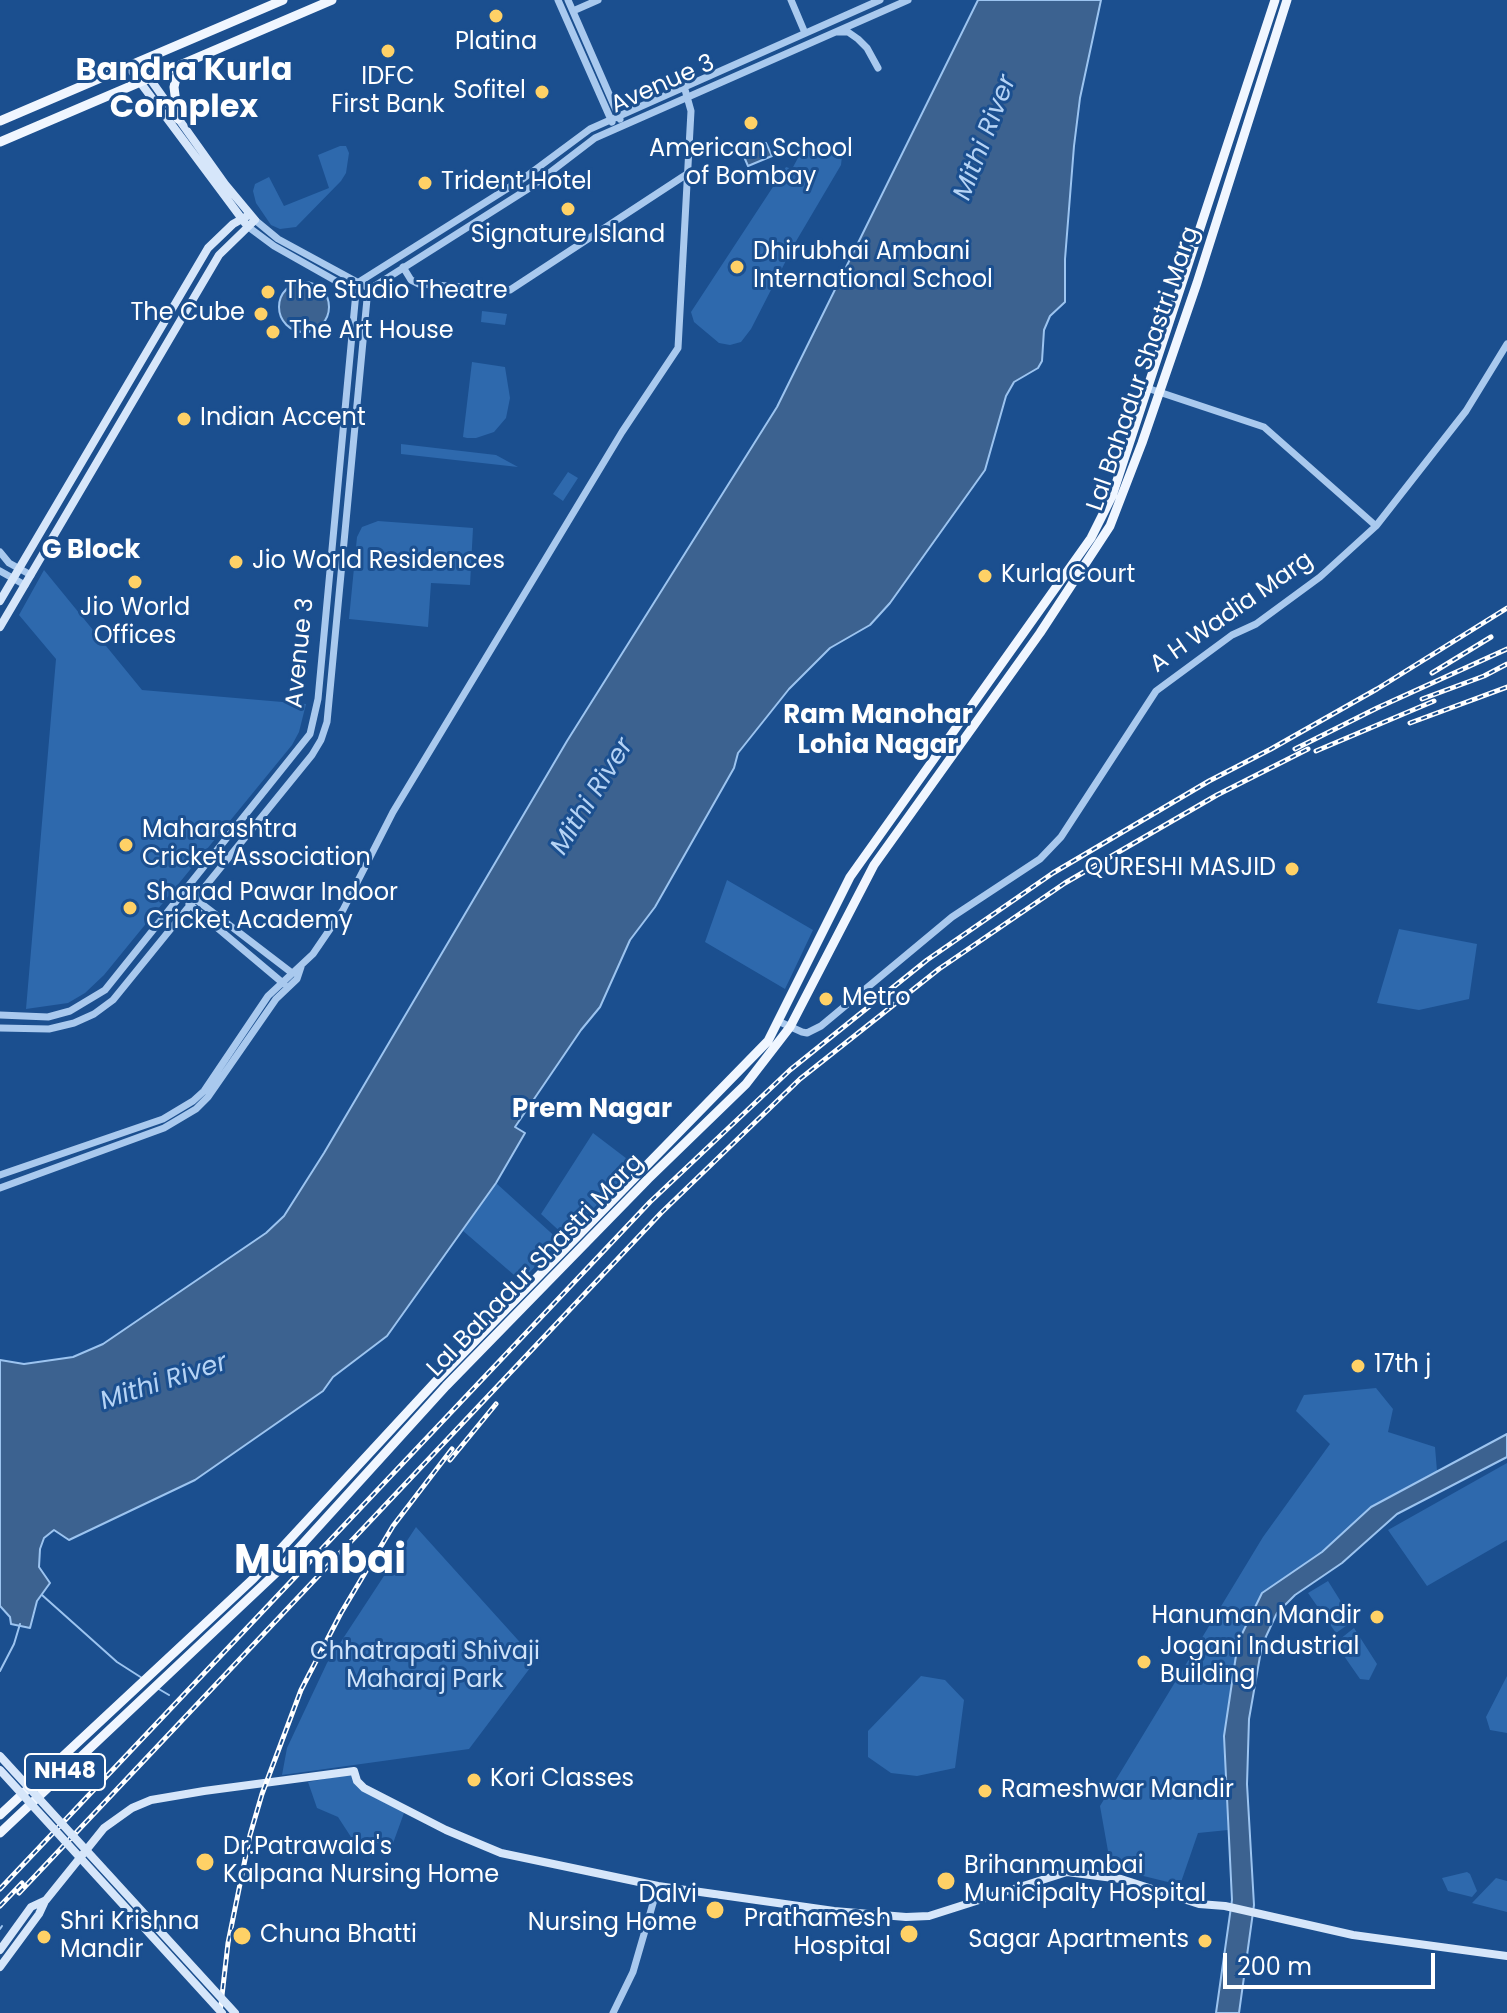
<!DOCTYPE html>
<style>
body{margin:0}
#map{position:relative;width:1507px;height:2013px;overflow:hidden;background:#1b4f8f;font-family:Poppins,sans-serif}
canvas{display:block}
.scale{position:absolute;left:1223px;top:1953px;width:212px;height:36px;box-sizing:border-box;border:4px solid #fff;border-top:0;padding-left:10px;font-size:24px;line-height:28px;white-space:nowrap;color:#fff;-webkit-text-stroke:6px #1b4f8f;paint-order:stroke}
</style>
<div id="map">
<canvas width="1507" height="2013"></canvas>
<div class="scale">200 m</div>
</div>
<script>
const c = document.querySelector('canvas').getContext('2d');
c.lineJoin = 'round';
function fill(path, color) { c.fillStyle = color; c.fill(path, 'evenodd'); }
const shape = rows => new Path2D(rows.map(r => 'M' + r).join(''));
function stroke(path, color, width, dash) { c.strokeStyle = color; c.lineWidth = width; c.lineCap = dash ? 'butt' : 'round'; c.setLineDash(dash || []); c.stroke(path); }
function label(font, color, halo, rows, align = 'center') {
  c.font = font + ' Poppins,sans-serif'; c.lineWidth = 6; c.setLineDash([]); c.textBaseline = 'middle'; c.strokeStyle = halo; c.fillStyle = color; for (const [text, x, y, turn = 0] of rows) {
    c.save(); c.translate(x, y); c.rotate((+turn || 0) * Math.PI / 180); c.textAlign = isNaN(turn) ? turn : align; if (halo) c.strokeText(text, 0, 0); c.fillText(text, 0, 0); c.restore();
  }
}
fill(shape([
 [807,141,842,156,841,165,795,243,751,329,741,342,730,345,719,343,694,322,691,312,786,167,792,169],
 [340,146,346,146,349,153,346,173,341,181,296,227,280,229,271,225,256,203,253,191,255,184,269,177,284,206,329,188,318,155],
 [482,311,507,314,505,325,481,322],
 [472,362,505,367,510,398,506,418,494,432,476,438,467,438,463,437],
 [401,444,496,455,518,467,401,454],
 [568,472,578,478,563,501,553,494],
 [378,521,473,528,470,585,431,583,428,627,349,619,357,537,362,527],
 [44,570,142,690,306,704,299,732,292,745,104,975,85,993,68,1003,26,1009,56,659,19,615],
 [727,880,813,930,785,989,705,942],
 [1399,929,1477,944,1469,999,1419,1010,1377,1003],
 [593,1133,635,1165,566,1237,541,1214],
 [496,1183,560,1241,521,1281,462,1230],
 [1376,1388,1393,1409,1388,1432,1435,1447,1437,1471,1371,1507,1322,1552,1262,1593,1224,1736,1228,1830,1198,1833,1180,1885,1111,1868,1100,1806,1263,1537,1330,1444,1296,1411,1304,1395],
 [1507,1463,1507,1540,1427,1586,1388,1530],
 [416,1527,536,1660,469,1749,282,1775,287,1748,327,1663],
 [1328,1581,1353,1621,1336,1633,1308,1593],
 [1354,1628,1377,1664,1369,1680,1360,1679,1335,1643],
 [921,1676,945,1680,964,1700,955,1768,917,1776,891,1773,868,1757,868,1731],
 [1507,1676,1507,1733,1490,1730,1486,1717],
 [351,1774,364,1791,404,1813,392,1846,351,1837,338,1817,317,1808,308,1782],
 [1467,1872,1470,1874,1477,1891,1472,1897,1448,1891,1442,1878],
 [1496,1878,1507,1881,1507,1912,1472,1903]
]), '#2e69ad');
const water = shape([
 [978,0,1101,0,1080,98,1074,146,1065,259,1065,302,1050,316,1044,330,1042,361,1038,368,1014,382,1006,396,985,470,890,603,870,625,830,648,789,689,738,753,734,768,655,907,630,940,600,1007,581,1030,515,1127,525,1133,496,1183,387,1336,333,1377,323,1391,195,1480,69,1540,54,1530,44,1538,40,1549,39,1567,50,1583,37,1601,30,1628,11,1624,10,1617,0,1606,0,1360,24,1364,73,1357,103,1344,266,1233,284,1216,324,1153,567,741,777,407,978,0],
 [766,143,772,156,748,166,742,152,766,143],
 '279 307a25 25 0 1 1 50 0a25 25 0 1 1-50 0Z',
 [1507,1434,1507,1457,1397,1514,1342,1563,1295,1595,1277,1613,1262,1645,1249,1719,1247,1784,1254,1905,1239,2013,1216,2013,1232,1900,1224,1736,1238,1642,1262,1593,1322,1552,1371,1507,1507,1434]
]);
fill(water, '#3c6290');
stroke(water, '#9cc4f0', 2);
stroke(shape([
 [42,1595,117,1662,142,1678],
 [0,1671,14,1644,20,1624],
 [157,1688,169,1695],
 [0,1929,2,1926]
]), '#9cc4f0', 2);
stroke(shape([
 [558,0,612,122],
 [568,0,620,119],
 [791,0,805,33],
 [573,11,598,0],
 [838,32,848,32,858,39,867,48,878,68],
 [247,226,274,246,359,294],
 [403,267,411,280,419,284,510,290,687,174],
 [370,289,531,187,595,138,908,0],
 [1147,388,1264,427,1376,526],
 [0,552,9,563,31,575],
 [0,571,25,585],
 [194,898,292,973],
 [189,904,284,984],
 [0,1015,48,1017,70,1011,105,990,310,734,318,699,356,292,359,282,524,178,590,129,880,0],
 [780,1022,802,1032,807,1033,821,1026,952,917,1040,859,1061,837,1156,691,1232,635,1256,624,1320,577,1376,526,1466,411,1507,344],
 [0,1028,49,1029,74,1023,94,1014,113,1000,312,755,321,740,327,722,367,299,370,289,278,239,255,220],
 [0,1175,163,1119,193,1101,204,1091,268,996,313,954,343,910,393,812,622,432,678,348,691,111,684,86],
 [0,1188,164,1128,196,1109,208,1097,276,999,297,979,301,967],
 [613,2013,633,1972,658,1886]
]), '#a9c9ee', 7);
stroke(shape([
 [128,66,245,223],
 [0,601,208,248,233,224,249,215],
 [0,627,219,255,255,220,225,184,138,62],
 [0,1950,31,1907,46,1900,104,1828,132,1808,151,1800,204,1791,354,1771,357,1781,364,1788,446,1830,501,1853,658,1886,834,1911,906,1917,929,1916,1067,1872,1121,1879,1199,1904,1225,1906,1353,1935,1507,1956],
 [0,1967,39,1914,45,1901]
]), '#d6e6fa', 8);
stroke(shape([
 [178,119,174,87,177,74,183,64],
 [0,121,283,0],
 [0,142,332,0],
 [0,1815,253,1579,438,1379,768,1041,850,877,1091,538,1112,496,1275,0],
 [0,1833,278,1571,446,1386,648,1179,746,1084,790,1027,874,865,1040,633,1110,526,1142,443,1197,283,1287,0]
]), '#f0f6ff', 9);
const rail = shape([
 [1432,673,1491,637],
 [1422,699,1484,676,1507,664],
 [1410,723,1507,687],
 [1295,749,1377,708,1507,649],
 [1316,751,1434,701],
 [450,1460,496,1404],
 [0,1889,650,1202,790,1070,927,960,1053,873,1209,781,1271,749,1377,689,1507,608],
 [19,1893,661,1213,800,1079,939,969,1065,883,1217,795,1308,749],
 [0,1906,22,1883],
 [220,2013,228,1943,250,1835,262,1794,301,1690,341,1613,393,1526,452,1449]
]);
stroke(rail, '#fff', 5);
stroke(rail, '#1b4f8f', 2, [6]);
stroke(shape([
 [0,1756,235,2013],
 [0,1770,222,2013]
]), '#d6e6fa', 8);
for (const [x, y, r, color] of [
 [496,16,8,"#ffd166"],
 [388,51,8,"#ffd166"],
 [542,92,8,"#ffd166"],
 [751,123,8,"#ffd166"],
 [425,183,8,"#ffd166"],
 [568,209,8,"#ffd166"],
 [737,267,8,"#ffd166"],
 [268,292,8,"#ffd166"],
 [261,314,8,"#ffd166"],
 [273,332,8,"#ffd166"],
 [184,419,8,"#ffd166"],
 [236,562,8,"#ffd166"],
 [985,576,8,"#ffd166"],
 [135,582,8,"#ffd166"],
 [126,845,8,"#ffd166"],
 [1292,869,8,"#ffd166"],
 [130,908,8,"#ffd166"],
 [826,999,8,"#ffd166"],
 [1358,1366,8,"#ffd166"],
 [1377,1617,8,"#ffd166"],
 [1144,1662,8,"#ffd166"],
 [474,1780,8,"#ffd166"],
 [985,1791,8,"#ffd166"],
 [205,1862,10,"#ffd166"],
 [946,1881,10,"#ffd166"],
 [715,1910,10,"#ffd166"],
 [909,1934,10,"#ffd166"],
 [242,1936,10,"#ffd166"],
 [44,1937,8,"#ffd166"],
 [1205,1941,8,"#ffd166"]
]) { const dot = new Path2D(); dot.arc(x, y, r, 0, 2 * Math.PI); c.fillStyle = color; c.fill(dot); stroke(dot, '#1b4f8f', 3); }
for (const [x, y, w] of [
 [65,1772,80]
]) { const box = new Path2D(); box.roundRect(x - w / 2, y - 18, w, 36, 6); c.fillStyle = '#1b4f8f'; c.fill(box); stroke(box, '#fff', 2); }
label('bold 22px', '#fff', null, [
 ["NH48",65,1772]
]);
label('24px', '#fff', '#1b4f8f', [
 ["Platina",496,43,"center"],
 ["IDFC",388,78,"center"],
 ["First Bank",388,106,"center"],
 ["Sofitel",526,92,"right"],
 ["American School",751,150,"center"],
 ["of Bombay",751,178,"center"],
 ["Trident Hotel",441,183],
 ["Signature Island",568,236,"center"],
 ["Dhirubhai Ambani",753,253],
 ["International School",753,281],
 ["The Studio Theatre",284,292],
 ["The Cube",245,314,"right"],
 ["The Art House",289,332],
 ["Indian Accent",200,419],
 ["Jio World Residences",252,562],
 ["Kurla Court",1001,576],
 ["Jio World",135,609,"center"],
 ["Offices",135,637,"center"],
 ["Maharashtra",142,831],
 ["Cricket Association",142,859],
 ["QURESHI MASJID",1276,869,"right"],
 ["Sharad Pawar Indoor",146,894],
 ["Cricket Academy",146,922],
 ["Metro",842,999],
 ["17th j",1374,1366],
 ["Hanuman Mandir",1361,1617,"right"],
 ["Jogani Industrial",1160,1648],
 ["Building",1160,1676],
 ["Kori Classes",490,1780],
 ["Rameshwar Mandir",1001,1791],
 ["Dr.Patrawala's",223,1848],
 ["Kalpana Nursing Home",223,1876],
 ["Brihanmumbai",964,1867],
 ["Municipalty Hospital",964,1895],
 ["Dalvi",697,1896,"right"],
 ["Nursing Home",697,1924,"right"],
 ["Prathamesh",891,1920,"right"],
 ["Hospital",891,1948,"right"],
 ["Shri Krishna",60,1923],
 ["Mandir",60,1951],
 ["Chuna Bhatti",260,1936],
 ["Sagar Apartments",1189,1941,"right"]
], 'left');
label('24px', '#fff', '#1b4f8f', [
 ["Avenue 3",663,85,-24],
 ["Lal Bahadur Shastri Marg",1144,369,-71],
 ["A H Wadia Marg",1232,613,-35],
 ["Avenue 3",301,653,-84],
 ["Lal Bahadur Shastri Marg",536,1266,-46]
]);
label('24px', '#cfe3fa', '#1b4f8f', [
 ["Chhatrapati Shivaji",425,1653],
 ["Maharaj Park",425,1681]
]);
label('italic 26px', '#b5d3f5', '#1b4f8f', [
 ["Mithi River",986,138,-69],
 ["Mithi River",593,797,-58],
 ["Mithi River",164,1383,-18]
]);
label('bold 26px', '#fff', '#1b4f8f', [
 ["G Block",91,551],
 ["Ram Manohar",878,716],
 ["Lohia Nagar",878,746],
 ["Prem Nagar",592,1110]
]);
label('bold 32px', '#fff', '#1b4f8f', [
 ["Bandra Kurla",184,72],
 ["Complex",184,109]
]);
label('bold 40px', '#fff', '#1b4f8f', [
 ["Mumbai",320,1563]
]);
</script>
